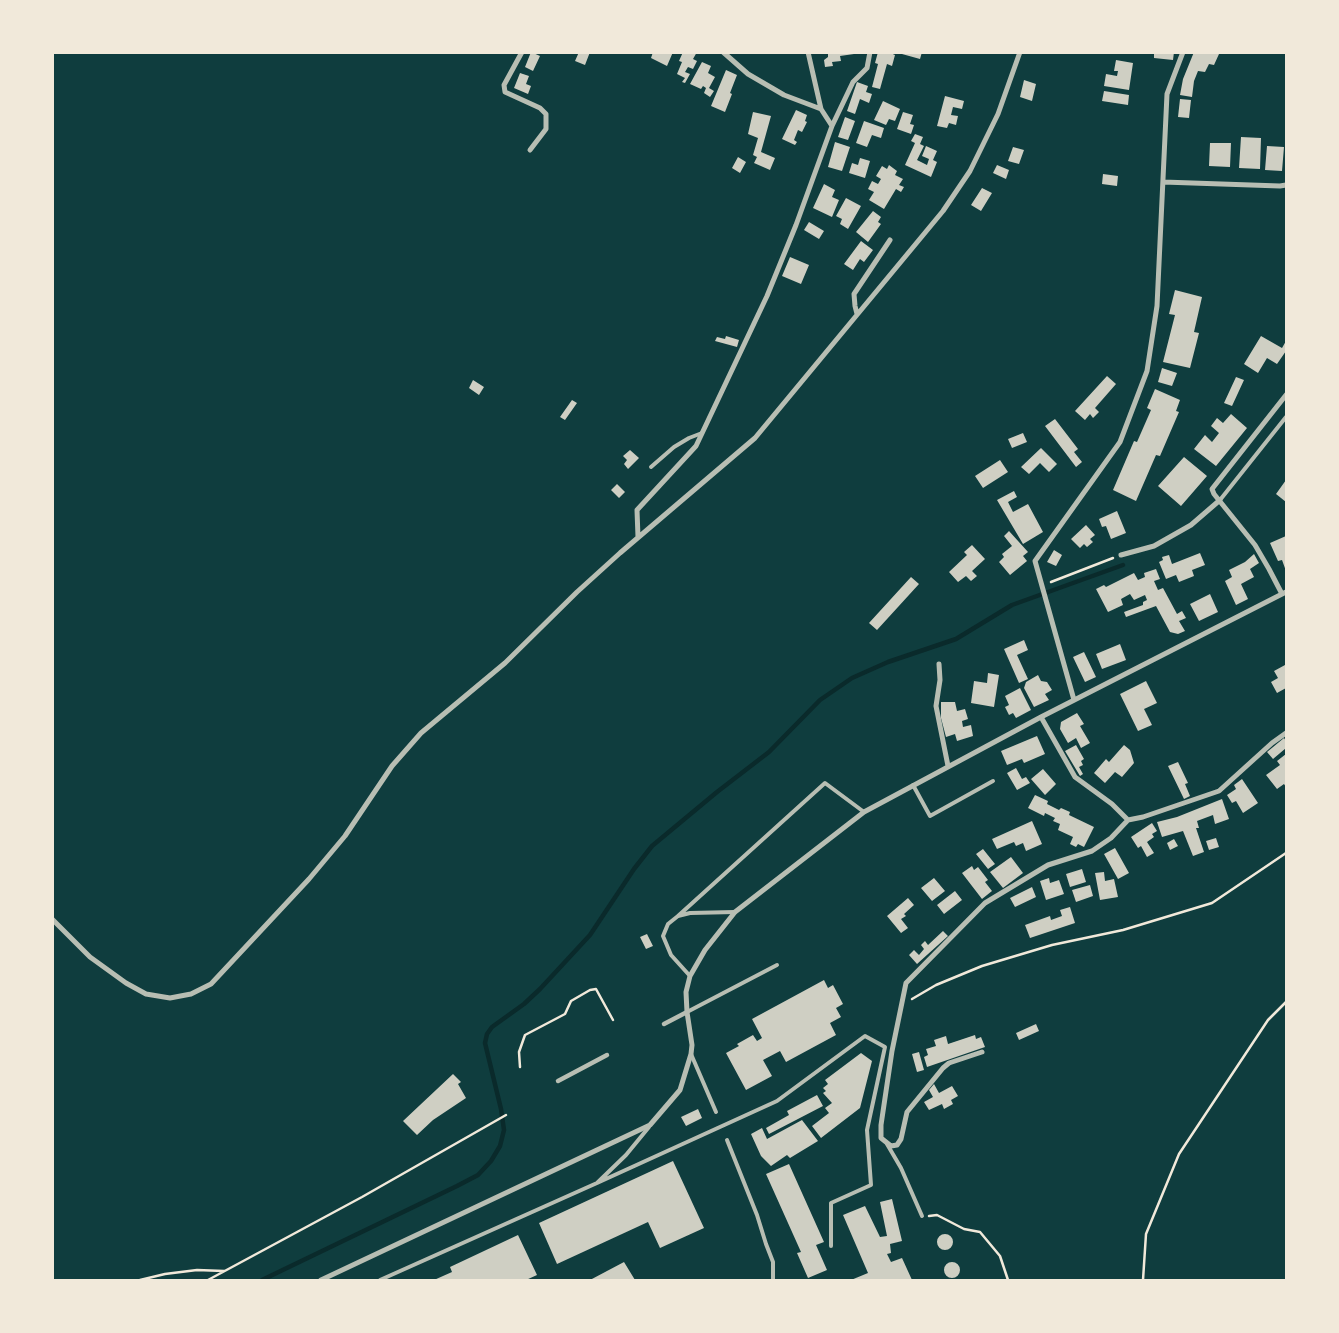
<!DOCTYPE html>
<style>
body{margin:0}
#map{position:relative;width:1339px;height:1333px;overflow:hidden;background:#0f3d3e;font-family:Overpass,sans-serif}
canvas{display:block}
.frame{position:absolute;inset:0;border:54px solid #f1e9da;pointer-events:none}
</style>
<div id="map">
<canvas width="1339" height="1333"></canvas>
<div class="frame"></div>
</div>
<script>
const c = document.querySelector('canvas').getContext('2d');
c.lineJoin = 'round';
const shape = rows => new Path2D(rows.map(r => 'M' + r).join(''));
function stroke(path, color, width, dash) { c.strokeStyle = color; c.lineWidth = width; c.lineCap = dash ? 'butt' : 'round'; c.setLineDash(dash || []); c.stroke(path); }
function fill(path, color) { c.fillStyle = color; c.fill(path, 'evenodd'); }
stroke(shape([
 [262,1280,457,1186,478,1175,491,1161,500,1146,504,1130,501,1109,485,1043,487,1034,492,1027,524,1004,540,989,590,935,634,869,652,846,717,792,769,752,820,700,852,678,888,662,956,639,1012,605,1123,565]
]), '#0a2a2b', 4.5);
fill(shape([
 [531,52,540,56,533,71,525,67],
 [579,52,590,52,585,65,575,61],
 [653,52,673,52,667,66,651,58],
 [683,52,697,52,693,59,697,61,693,69,688,67,685,72,690,74,685,83,682,82,685,78,677,74,682,62,679,61],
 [828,52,853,52,854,54,840,56,841,61,832,62,833,66,825,67,824,60,828,57],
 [878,52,888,52,895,55,892,66,887,64,880,89,872,87,878,64,875,63],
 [903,52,922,52,920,59,902,54],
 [1154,52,1174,52,1173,60,1154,58],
 [1194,52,1219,54,1214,65,1209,64,1205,72,1198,71,1194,81,1192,97,1180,95,1183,79],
 [1116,60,1133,63,1129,90,1104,86,1106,74,1117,76,1118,71,1114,71],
 [702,62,711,66,708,73,715,77,709,88,714,91,710,97,704,93,706,88,703,86,701,89,690,84],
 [726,70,737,75,730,93,732,94,725,112,711,106],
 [520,73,529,76,526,84,531,86,528,94,514,88],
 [1024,80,1036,84,1032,101,1020,97],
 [857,82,868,86,866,92,872,94,869,103,860,99,855,114,847,111],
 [1104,91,1129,95,1128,105,1102,101],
 [945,96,964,101,962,109,953,107,951,115,958,116,956,125,949,123,947,128,937,126],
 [1180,99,1191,100,1189,118,1178,117],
 [883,101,900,109,895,121,889,119,886,125,874,120],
 [796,110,807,115,805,121,807,122,802,132,798,130,794,140,797,142,795,145,782,139],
 [753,112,771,116,761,152,775,158,770,170,754,163,757,157,753,155,758,138,748,134],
 [903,112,913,115,910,124,914,125,911,134,897,129],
 [845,117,855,121,848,140,838,137],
 [864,121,884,128,881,138,872,135,867,147,856,143],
 [915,134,923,137,920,144,924,146,917,160,927,165,929,159,922,156,926,146,937,151,933,160,937,162,931,177,905,165,915,143,911,141],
 [1241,137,1261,138,1260,169,1239,168],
 [835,142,850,147,842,171,828,167],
 [1210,143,1231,143,1230,167,1209,166],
 [1267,146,1284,147,1282,171,1265,170],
 [1013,147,1024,150,1019,164,1008,161],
 [738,157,746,162,740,173,732,168],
 [860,158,870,161,865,178,849,173,852,163,858,165],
 [889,165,897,171,895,175,903,179,899,185,904,187,901,192,896,189,884,209,869,200,874,192,868,189,872,181,878,184,881,179,876,176,882,166,887,169],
 [997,165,1009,170,1006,179,993,173],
 [1103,174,1118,176,1117,186,1102,184],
 [824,184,835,190,832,197,839,200,832,217,813,208],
 [982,188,992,193,981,211,971,205],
 [846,198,861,206,848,229,840,224,842,219,836,216],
 [873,211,881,217,878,222,881,224,868,242,856,232],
 [809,222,824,231,819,239,804,230],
 [861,241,873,250,864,262,860,259,853,270,844,264],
 [790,257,809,265,801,284,782,276],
 [1175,290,1202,297,1194,332,1199,333,1190,368,1163,362,1175,315,1169,314],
 [726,336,739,340,737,347,715,341,717,337,725,339],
 [1261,336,1282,348,1286,341,1286,351,1277,364,1267,358,1258,373,1244,364],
 [1162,368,1177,373,1172,386,1158,382],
 [1107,376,1116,384,1095,408,1099,412,1093,418,1090,414,1085,420,1075,411],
 [1236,377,1244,380,1232,406,1224,403],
 [473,380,484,387,479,395,469,388],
 [1155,389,1180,400,1176,411,1179,412,1160,456,1156,455,1136,501,1113,490,1134,441,1137,442,1151,410,1147,408],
 [572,400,577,403,565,420,560,417],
 [1231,414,1247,428,1216,466,1194,449,1205,435,1212,442,1219,433,1211,426,1217,418,1223,423],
 [1055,419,1078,449,1074,452,1082,462,1076,467,1045,426],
 [1023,433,1027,442,1012,448,1008,439],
 [1041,448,1057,464,1049,472,1040,463,1029,474,1021,467],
 [630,450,639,458,628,469,624,464,627,460,623,456],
 [1184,457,1207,476,1181,506,1158,486],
 [1000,460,1008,472,983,488,975,476],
 [1286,480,1286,502,1276,494],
 [617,484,625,492,619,498,611,490],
 [1014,491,1017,497,1008,502,1013,512,1028,504,1043,532,1023,544,997,500],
 [1117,511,1126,533,1111,539,1106,526,1102,527,1099,519],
 [1086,525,1095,535,1090,539,1093,542,1087,547,1084,544,1080,548,1071,539],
 [1009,531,1028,552,1023,556,1027,561,1010,575,999,562,1004,557,1002,554,1012,546,1004,536],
 [1286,536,1286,571,1282,560,1278,561,1270,543],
 [972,545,985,559,972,571,977,576,971,581,966,576,958,582,949,572,967,555,964,552],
 [1054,550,1062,555,1056,566,1047,562],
 [1200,553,1205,565,1192,570,1194,576,1179,582,1176,575,1166,579,1159,562,1163,560,1162,557,1169,555,1172,564],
 [1254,554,1259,563,1250,569,1254,577,1241,584,1248,599,1236,605,1225,581,1232,577,1229,570,1245,562],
 [1156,569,1160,579,1154,581,1158,590,1163,588,1177,614,1182,611,1186,618,1179,621,1185,631,1178,634,1170,632,1156,606,1126,617,1124,612,1143,605,1143,602,1147,600,1145,595,1134,600,1130,594,1121,599,1123,605,1108,612,1096,589,1104,585,1106,587,1134,573,1138,580,1145,577,1144,573],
 [911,577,919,584,877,630,869,623],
 [1210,594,1218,612,1199,621,1190,604],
 [1024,640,1028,650,1017,655,1028,679,1019,683,1004,649],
 [1120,644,1126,660,1102,669,1096,654],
 [1084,652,1096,677,1085,682,1073,657],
 [1285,665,1286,688,1277,693,1271,682,1278,678,1274,671],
 [988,673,999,675,994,707,971,703,974,681,987,683],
 [1038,675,1041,681,1047,682,1052,690,1045,694,1049,700,1034,707,1024,688,1026,682],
 [1146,681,1157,703,1144,709,1152,725,1138,731,1120,694],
 [1020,688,1031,710,1016,718,1013,713,1009,715,1005,707,1009,705,1005,696],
 [941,702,955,702,957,711,965,709,968,719,962,721,963,727,971,725,973,736,957,741,955,734,946,737,941,718],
 [1077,713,1084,724,1080,726,1090,743,1081,748,1076,738,1068,743,1060,729,1061,722],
 [1037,736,1045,754,1024,763,1022,759,1007,765,1001,751],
 [1284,738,1286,741,1286,748,1273,759,1267,752],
 [1076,745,1084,759,1081,761,1083,765,1079,767,1083,774,1080,776,1065,751],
 [1124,745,1130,750,1134,763,1122,777,1115,772,1105,783,1094,773,1106,759,1109,762],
 [1286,754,1286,787,1284,784,1277,789,1266,775,1280,765,1277,761],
 [1178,762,1188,783,1185,784,1190,796,1184,799,1168,766],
 [1016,768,1022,779,1026,777,1030,783,1017,790,1007,773],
 [1043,769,1056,784,1045,795,1031,779],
 [1242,779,1258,803,1243,813,1236,801,1232,803,1227,795,1236,789,1234,785],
 [1035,795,1048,801,1047,804,1059,810,1061,808,1070,812,1069,815,1094,827,1084,847,1078,844,1076,847,1070,844,1073,837,1058,830,1060,824,1053,821,1055,818,1045,813,1044,816,1028,808],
 [1222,799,1229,819,1215,824,1213,815,1197,821,1199,828,1196,828,1204,852,1193,856,1183,831,1162,837,1157,822,1177,817],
 [1032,821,1042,844,1026,851,1023,843,1016,846,1014,842,997,849,992,839],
 [1152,823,1157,831,1152,834,1154,837,1147,842,1154,853,1147,857,1141,846,1138,848,1131,837],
 [1216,838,1219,847,1209,850,1206,841],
 [1174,839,1178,846,1170,850,1167,843],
 [1115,848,1129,873,1118,879,1104,854],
 [983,849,995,864,988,869,976,854],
 [1011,857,1023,873,1003,888,990,872],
 [972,866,974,870,978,867,988,880,985,882,992,891,982,899,962,873],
 [1082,869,1086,882,1070,887,1066,874],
 [1104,872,1105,881,1114,879,1118,897,1100,900,1095,873],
 [934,878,945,891,932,901,921,888],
 [1049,878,1050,883,1059,880,1064,894,1046,900,1040,881],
 [1090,885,1093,896,1076,902,1072,890],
 [1032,887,1036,897,1015,907,1010,898],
 [955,891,962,900,944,914,937,905],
 [908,898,914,905,904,914,906,916,901,919,908,928,901,933,887,916],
 [1070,907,1075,923,1030,938,1025,925,1050,916,1051,920,1062,916,1060,910],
 [943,931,948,936,917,964,909,955,914,950,919,955,924,949,921,945,925,941,928,945],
 [647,934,653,946,646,949,640,937],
 [824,980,828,988,833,985,843,1004,836,1008,841,1017,830,1023,836,1035,786,1062,780,1051,763,1060,772,1076,746,1090,726,1053,739,1046,737,1044,753,1035,757,1041,762,1038,752,1019],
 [1036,1024,1039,1031,1019,1040,1016,1033],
 [975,1035,976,1039,981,1037,985,1047,927,1067,924,1057,928,1055,926,1049,936,1046,934,1040,946,1036,948,1044],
 [919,1052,924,1070,917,1072,912,1054],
 [861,1053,872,1061,860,1108,821,1138,812,1126,829,1113,825,1108,832,1103,823,1093,826,1091,823,1088,828,1084,825,1080],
 [453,1074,461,1082,458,1084,466,1098,433,1120,417,1135,403,1121],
 [934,1084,939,1093,952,1086,958,1096,951,1100,953,1104,944,1109,942,1104,929,1110,924,1102,933,1097,929,1090],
 [817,1095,823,1106,769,1134,766,1128,789,1115,787,1111],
 [698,1109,702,1118,686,1126,681,1117],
 [802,1120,818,1141,790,1158,787,1155,771,1166,761,1156,751,1134,762,1128,767,1139],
 [673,1161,704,1228,660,1248,648,1222,557,1264,539,1223],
 [789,1164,824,1242,816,1245,827,1270,808,1278,797,1253,801,1252,766,1174],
 [892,1199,902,1241,890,1244,891,1253,887,1254,891,1262,902,1258,912,1280,851,1280,868,1273,843,1215,865,1206,880,1237,887,1236,880,1202],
 '937 1242a8 8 0 1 1 16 0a8 8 0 1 1-16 0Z',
 [518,1235,537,1275,526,1280,434,1280,452,1272,450,1267],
 '944 1270a8 8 0 1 1 16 0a8 8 0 1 1-16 0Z',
 [624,1262,635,1280,590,1280]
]), '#cfcfc3');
stroke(shape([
 [1051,582,1113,558],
 [912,999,936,985,982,966,1052,945,1123,930,1212,903,1286,853],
 [520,1067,519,1052,525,1035,565,1014,571,1001,590,990,596,989,613,1020],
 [929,1216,937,1215,964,1229,980,1232,1000,1256,1008,1280],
 [140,1280,165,1274,197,1270,224,1271],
 [208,1280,362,1197,506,1115],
 [1143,1280,1146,1234,1179,1154,1268,1020,1286,1002]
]), '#f1e9da', 2.5);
stroke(shape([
 [651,467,674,447,689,438,702,433],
 [1220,500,1286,417],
 [913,785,930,816,993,781],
 [678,916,825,783,864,812],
 [690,976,671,955,663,936,668,924,678,916,690,913,735,912],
 [687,1012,777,965],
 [691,1054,716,1112],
 [727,1140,757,1215,766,1244,773,1262,773,1280],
 [887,1144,901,1168,922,1216],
 [597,1183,777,1101,865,1036,885,1047,867,1130,871,1185,831,1203,831,1246],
 [380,1280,597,1183,626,1155,649,1127]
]), '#b8beb3', 4);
stroke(shape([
 [664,1024,687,1012],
 [558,1081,607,1055]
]), '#b8beb3', 4.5);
stroke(shape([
 [522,52,504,85,505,92,540,108,546,114,546,129,530,150],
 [723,52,748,74,784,95,821,109],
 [832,126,853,82,867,68,870,52],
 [1163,182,1280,186,1286,185],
 [857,314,855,306,854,294,890,240],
 [638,537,637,510,696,446,767,296,796,225,832,126,821,109,808,52],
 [1121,555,1154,546,1191,525,1220,500],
 [1282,594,1269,569,1255,545,1214,494,1212,489,1286,395],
 [939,664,940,680,936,706,948,766],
 [1074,700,1035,561,1120,442,1147,371,1157,306,1167,94,1183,52],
 [1041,717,1075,777,1112,804,1128,820],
 [1128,820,1143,817,1219,791,1272,743,1286,733],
 [52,919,90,957,126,983,146,994,170,998,191,994,211,984,309,879,345,836,392,766,421,733,505,663,577,592,620,553,755,438,943,211,970,171,998,114,1020,52],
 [982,1052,949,1063,943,1068,907,1112,901,1139,897,1145,891,1146,881,1138,881,1125,892,1051,906,983,985,903,1048,865,1092,851,1111,838,1128,820],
 [321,1280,650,1125,680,1090,691,1054,692,1045,687,1012,686,992,690,976,705,950,735,912,864,812,1041,717,1286,592]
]), '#b8beb3', 5);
</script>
